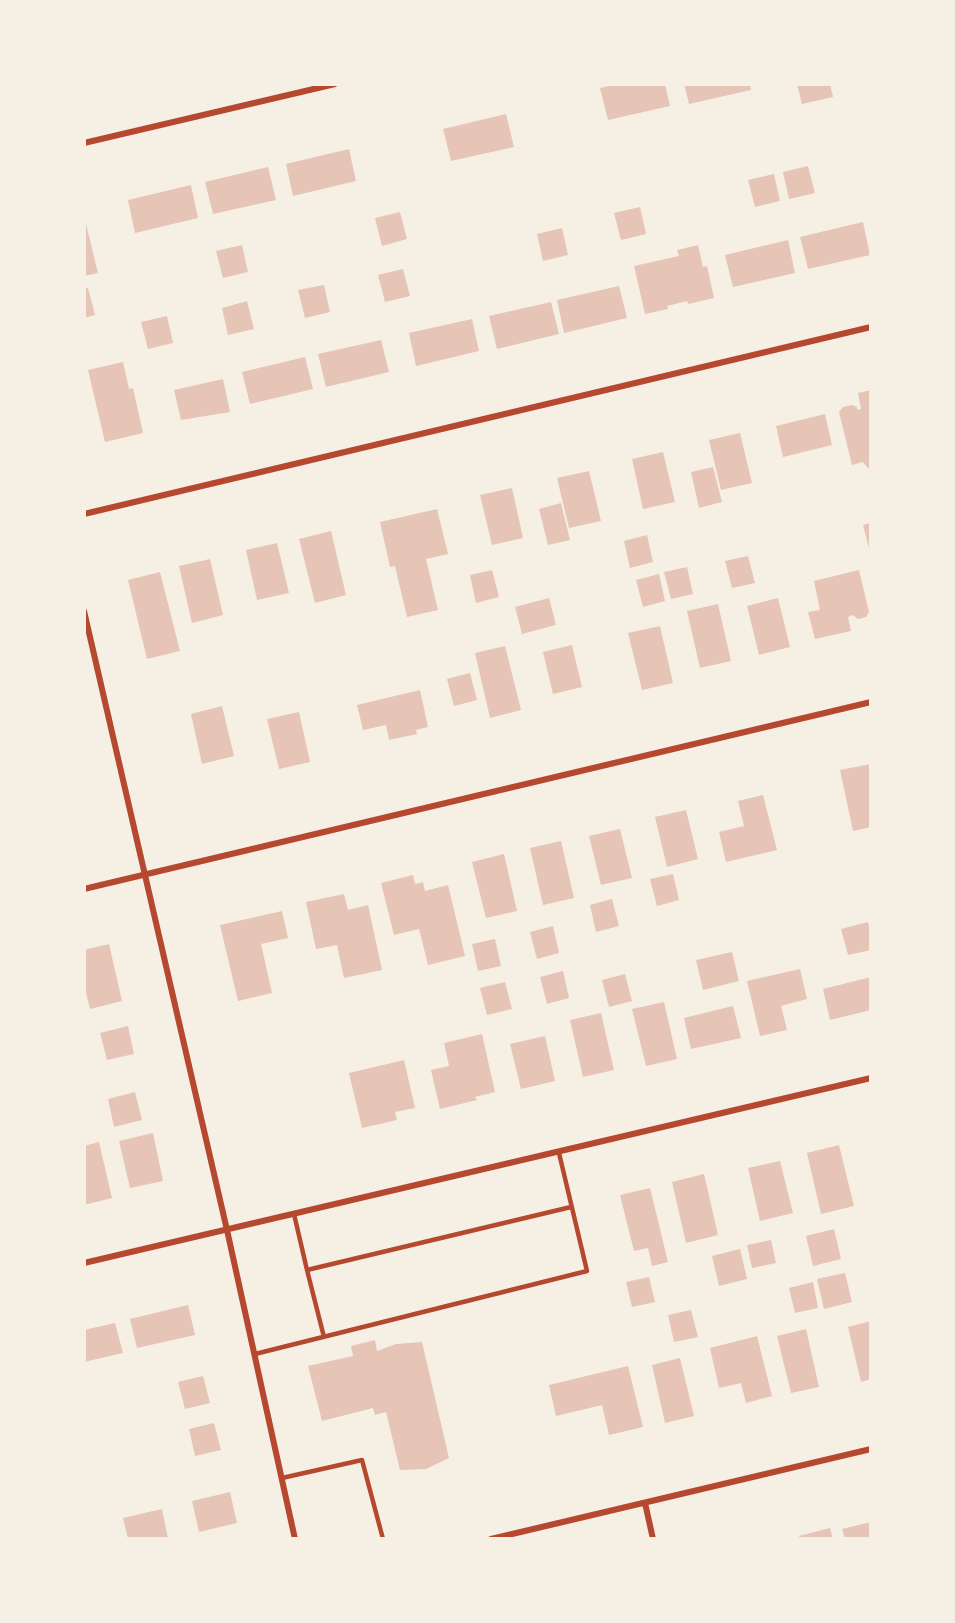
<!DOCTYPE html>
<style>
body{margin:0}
#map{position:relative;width:955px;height:1623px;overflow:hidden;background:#f6efe4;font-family:"Titillium Web",sans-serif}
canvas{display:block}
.frame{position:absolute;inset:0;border:86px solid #f6efe4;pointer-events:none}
</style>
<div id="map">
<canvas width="955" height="1623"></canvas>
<div class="frame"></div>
</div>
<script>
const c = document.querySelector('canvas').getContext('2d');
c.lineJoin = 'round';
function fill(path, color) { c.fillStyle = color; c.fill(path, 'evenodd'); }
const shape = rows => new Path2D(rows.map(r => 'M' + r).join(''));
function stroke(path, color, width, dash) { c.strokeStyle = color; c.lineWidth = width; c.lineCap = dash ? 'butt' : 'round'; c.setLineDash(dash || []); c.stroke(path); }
fill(shape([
 [617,84,665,84,670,106,608,120,600,88],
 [684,84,750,84,751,90,689,104],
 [797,84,830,84,833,97,802,104],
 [506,114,514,147,451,161,443,129],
 [349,149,356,181,293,196,286,164],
 [808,166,815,193,789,199,783,172],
 [268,167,276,200,213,214,205,182],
 [774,174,780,201,755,207,748,180],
 [191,185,198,218,135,233,128,200],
 [640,207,646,234,621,240,614,213],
 [400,212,407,239,382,246,375,218],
 [84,216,98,273,84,276],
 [863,222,870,255,808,269,800,237],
 [562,228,568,255,543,261,537,234],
 [788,240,795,273,733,287,725,255],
 [242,245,248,272,223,278,216,251],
 [698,245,703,267,707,266,714,298,688,304,687,301,667,306,668,309,645,314,634,266,679,256,677,250],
 [403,269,410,296,385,302,378,275],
 [324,285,330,312,305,318,298,290],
 [619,286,627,318,564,333,557,300],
 [88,288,95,315,84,318,84,289],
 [247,301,254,329,228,335,222,308],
 [551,302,559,334,497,349,489,316],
 [167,316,173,343,148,349,141,322],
 [472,319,479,351,416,366,409,333],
 [381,340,389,372,326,387,318,354],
 [305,357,313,389,250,404,242,372],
 [123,362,129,389,133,388,143,433,105,442,88,370],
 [223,379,230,412,181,420,174,390],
 [871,390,871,468,868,468,863,462,852,465,839,412,843,407,852,405,857,407,857,410,861,409,858,393],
 [825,414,832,445,783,457,776,426],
 [740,433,752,483,721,490,709,440],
 [663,452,675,502,643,509,632,459],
 [713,467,722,502,699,508,691,472],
 [589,471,601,521,569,528,557,478],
 [512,488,523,538,492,545,480,495],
 [561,503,570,540,548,545,539,509],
 [437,509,448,554,426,559,438,610,407,617,395,566,390,567,380,522],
 [871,523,871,552,870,552,863,525],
 [331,531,346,595,315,603,299,539],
 [647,535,653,562,630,568,624,541],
 [277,543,289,593,257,600,246,550],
 [748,556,755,583,732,588,725,561],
 [210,559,223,615,192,623,179,566],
 [687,567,693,594,671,599,664,572],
 [492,570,499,597,476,603,470,575],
 [859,570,869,612,866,617,858,619,853,615,848,617,851,631,815,639,808,612,820,610,814,581],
 [160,572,180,651,147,659,128,580],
 [659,574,665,601,643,607,636,580],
 [549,598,556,625,522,634,515,607],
 [778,598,790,647,759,655,747,606],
 [718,604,731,661,700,668,687,611],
 [660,626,673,683,642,690,628,633],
 [572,645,582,687,553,694,543,652],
 [505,646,521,710,490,718,475,653],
 [470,673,477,700,454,706,447,679],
 [420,690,428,727,416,730,417,734,389,740,386,725,363,730,357,705],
 [222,706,234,756,202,764,191,714],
 [299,712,310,762,279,769,267,719],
 [871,764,871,827,853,831,840,770],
 [763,795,777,850,726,862,719,832,744,826,738,801],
 [686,810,698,859,667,867,655,817],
 [620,829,632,878,601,885,589,836],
 [561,841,574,898,543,905,530,848],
 [504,854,517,911,486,918,472,862],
 [673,874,679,900,657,906,650,879],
 [413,875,415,884,423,882,425,891,448,885,465,956,428,965,419,929,394,935,381,883],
 [344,894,348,910,368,905,382,970,344,978,337,945,316,949,306,902],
 [612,899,619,926,596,932,590,905],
 [282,911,288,938,261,944,272,993,238,1001,220,925],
 [868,922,871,934,871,950,848,955,841,929],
 [553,926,559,953,537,959,530,932],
 [495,939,501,966,478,971,472,944],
 [109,944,122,1001,90,1009,84,985,84,950],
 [732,952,739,981,703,990,696,960],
 [800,969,807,999,781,1006,787,1030,760,1036,747,981],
 [563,971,569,998,547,1004,540,977],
 [625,974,632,1001,609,1007,602,980],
 [871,977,871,1010,830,1020,823,989],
 [505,982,512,1009,487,1015,480,988],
 [664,1002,677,1059,646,1066,632,1009],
 [733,1006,741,1038,691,1049,684,1018],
 [601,1013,614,1070,583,1077,570,1020],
 [128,1026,134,1054,107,1060,100,1033],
 [482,1034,495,1092,475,1097,477,1100,440,1109,431,1070,449,1066,444,1043],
 [545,1036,555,1081,521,1089,510,1044],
 [404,1060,415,1108,395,1112,397,1120,362,1128,349,1073],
 [135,1092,142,1120,114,1127,108,1099],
 [153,1133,163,1181,130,1188,119,1141],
 [99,1142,112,1198,84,1205,84,1146],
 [839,1145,854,1206,821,1214,807,1153],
 [780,1161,793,1213,760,1221,748,1168],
 [704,1174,718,1235,686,1243,672,1182],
 [650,1188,668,1262,652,1266,648,1248,634,1251,620,1195],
 [834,1229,841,1259,813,1266,806,1236],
 [771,1240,776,1263,752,1268,747,1245],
 [740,1249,747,1279,719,1286,712,1256],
 [845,1273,852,1302,824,1309,817,1279],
 [649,1277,655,1302,632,1307,626,1282],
 [813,1282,818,1308,795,1313,789,1288],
 [188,1305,195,1335,137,1348,130,1319],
 [691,1310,698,1337,674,1342,668,1315],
 [871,1321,871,1379,861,1382,848,1327],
 [115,1323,123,1353,84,1362,84,1330],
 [806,1329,819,1387,791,1393,777,1336],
 [757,1336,772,1396,746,1403,741,1383,719,1388,710,1348],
 [375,1340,377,1351,396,1344,422,1342,449,1458,426,1469,400,1470,386,1412,375,1415,373,1408,322,1421,308,1366,353,1356,351,1346],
 [680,1358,694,1416,665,1423,652,1365],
 [628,1366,643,1427,609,1435,602,1405,556,1416,549,1385],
 [203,1376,210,1403,185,1409,178,1382],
 [214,1423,221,1450,195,1456,189,1429],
 [230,1492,237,1523,199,1532,192,1501],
 [162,1509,168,1539,128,1539,123,1518],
 [871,1522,871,1539,845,1539,842,1529],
 [830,1528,833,1539,800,1539,799,1536]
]), '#e6c5b7');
stroke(shape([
 [294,1214,307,1270,571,1207],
 [307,1270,324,1337],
 [255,1354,587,1271,559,1153],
 [282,1478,362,1460,383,1539]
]), '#b5482f', 4.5);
stroke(shape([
 [84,143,335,84],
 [84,514,871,327],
 [84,611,227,1230,295,1539],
 [84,889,871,702],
 [84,1263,871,1078],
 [645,1503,653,1539],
 [491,1539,871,1449]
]), '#b5482f', 6);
</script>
